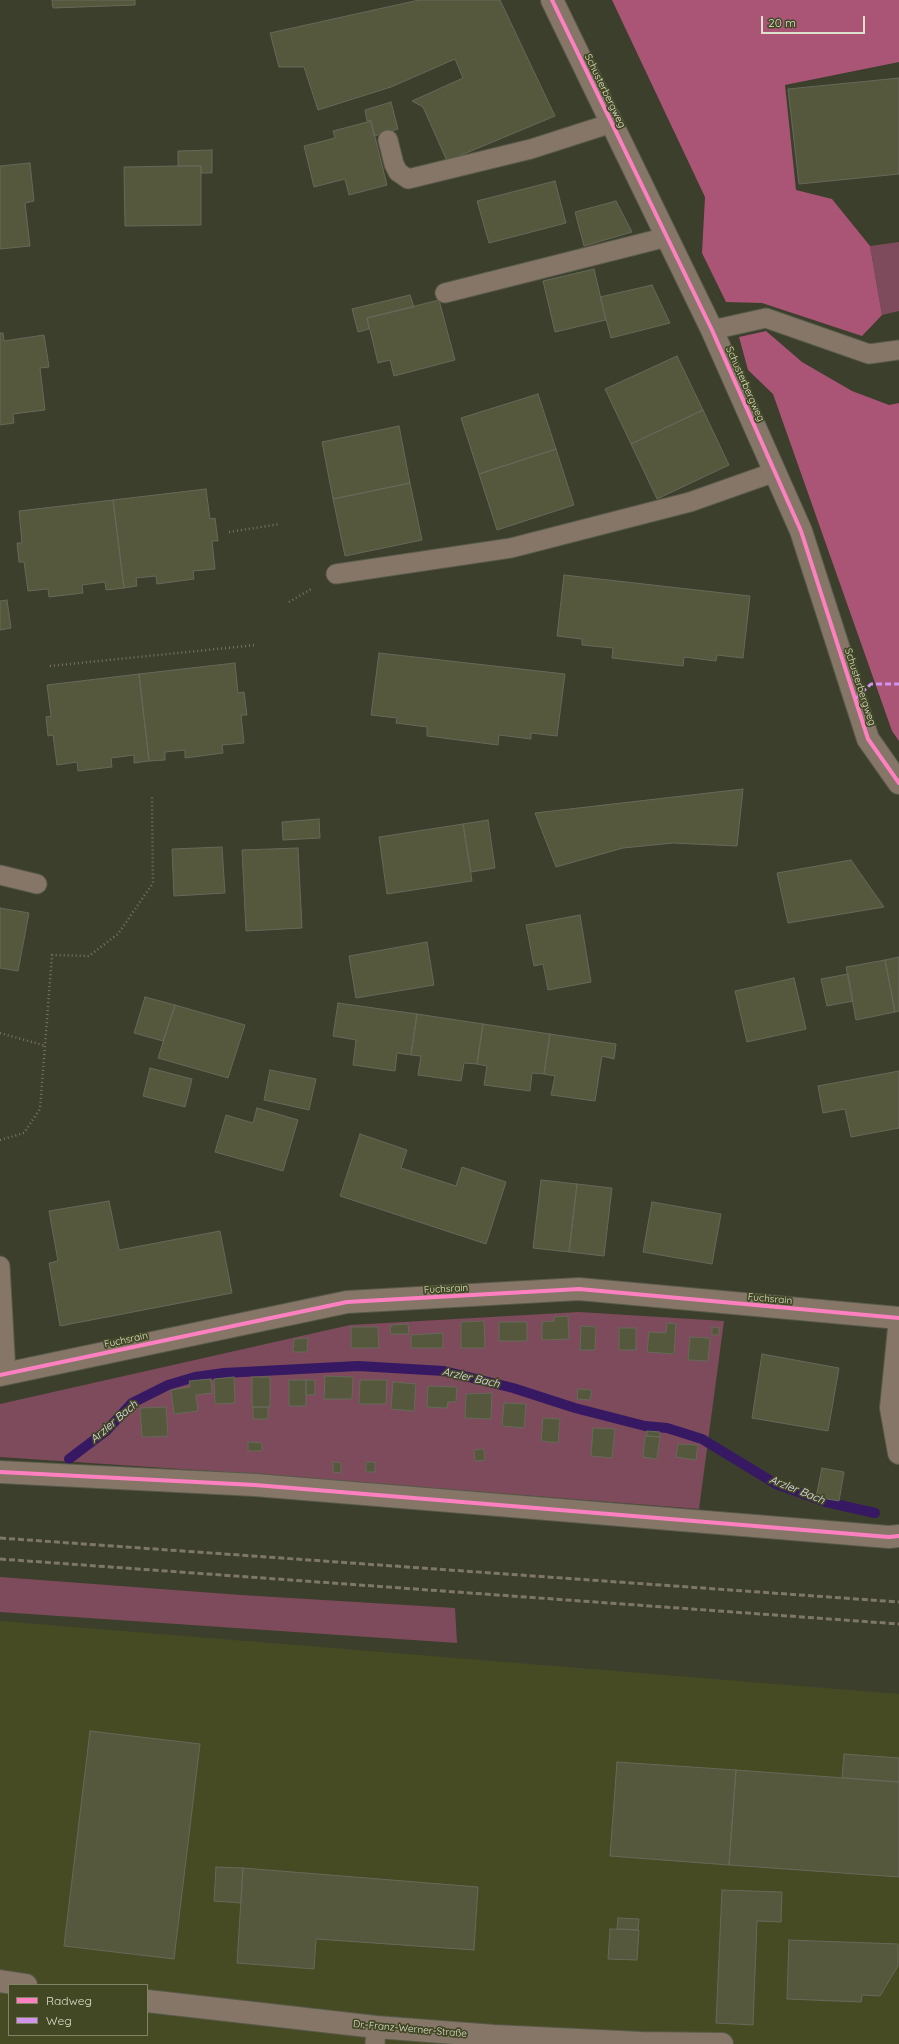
<!DOCTYPE html>
<meta charset="utf-8">
<style>
body{margin:0}
#map{position:relative;width:899px;height:2044px;overflow:hidden;background:#3c3f2c;font-family:Quicksand,sans-serif}
canvas{display:block}
.legend{position:absolute;left:8px;top:1984px;width:140px;height:52px;box-sizing:border-box;background:#424724;border:1px solid #808467;margin:0;padding:5px 7px;list-style:none;font-size:12px;color:#dce0cc}
.legend li{display:flex;align-items:center;gap:8px;height:20px}
.legend b{width:20px;border:1px solid #808467}
.scale{position:absolute;left:761px;top:16px;width:104px;height:18px;box-sizing:border-box;border:2px solid #dce0cc;border-top:0;padding-left:5px;font-size:12px;line-height:14px;white-space:nowrap;color:#dce0cc;-webkit-text-stroke:3px #424724;paint-order:stroke}
</style>
<div id="map">
<canvas width="899" height="2044"></canvas>
<ul class="legend">
<li><b style="height:5px;background:#ff80c0"></b>Radweg</li>
<li><b style="height:5px;background:#d193ec"></b>Weg</li>
</ul>
<div class="scale">20 m</div>
</div>
<script>
const c = document.querySelector('canvas').getContext('2d');
c.lineJoin = 'round';
function fill(path, color) { c.fillStyle = color; c.fill(path, 'evenodd'); }
const shape = rows => new Path2D(rows.map(r => 'M' + r).join(''));
function stroke(path, color, width, dash) { c.strokeStyle = color; c.lineWidth = width; c.lineCap = dash ? 'butt' : 'round'; c.setLineDash(dash || []); c.stroke(path); }
function label(font, color, halo, rows, align = 'center') {
  c.font = font + ' Quicksand,sans-serif'; c.lineWidth = 3.5; c.setLineDash([]); c.textBaseline = 'middle'; c.strokeStyle = halo; c.fillStyle = color; for (const [text, x, y, turn = 0] of rows) {
    c.save(); c.translate(x, y); c.rotate((+turn || 0) * Math.PI / 180); c.textAlign = isNaN(turn) ? turn : align; if (halo) c.strokeText(text, 0, 0); c.fillText(text, 0, 0); c.restore();
  }
}
fill(shape([
 [0,1621,899,1694,899,2044,0,2044],
 [9,1985,147,1985,147,2035,9,2035]
]), '#464b23');
fill(shape([
 [899,242,899,311,882,315,870,246],
 [579,1312,724,1321,699,1509,255,1474,0,1457,0,1404,350,1325],
 [0,1577,241,1595,455,1608,457,1643,0,1612]
]), '#7e4b5c');
fill(shape([
 [612,0,899,0,899,62,785,85,796,190,832,199,870,246,882,315,862,336,762,303,726,302,702,253,705,197],
 [766,331,802,362,852,391,889,405,899,403,899,741,892,731,773,394,748,370,739,337]
]), '#aa5576');
stroke(shape([
 [69,1459,106,1431,132,1403,168,1385,195,1377,224,1373,358,1366,444,1371,513,1388,575,1408,645,1426,667,1428,702,1439,776,1484,826,1502,875,1513]
]), '#371963', 10);
const building = shape([
 [52,0,135,0,135,5,53,8,52,0],
 [419,0,500,0,555,116,447,161,423,107,412,101,463,78,455,59,391,87,318,110,304,67,279,67,270,33,419,0],
 [899,78,899,174,799,184,788,89,899,78],
 [391,102,398,129,374,136,371,121,367,121,365,110,391,102],
 [371,121,387,185,349,195,345,179,314,187,304,146,335,138,333,131,371,121],
 [212,150,212,173,201,173,201,166,178,166,178,151,212,150],
 [30,163,34,201,25,203,30,246,0,249,0,166,30,163],
 [178,166,201,166,201,225,125,226,124,167,178,166],
 [555,181,566,223,489,243,477,201,555,181],
 [616,201,632,232,584,246,575,212,616,201],
 [594,269,606,320,555,332,543,281,594,269],
 [652,285,670,323,611,338,600,297,652,285],
 [410,295,414,307,367,318,369,329,358,332,352,309,410,295],
 [439,300,455,360,394,376,390,360,378,363,367,318,439,300],
 [0,333,3,333,4,341,44,335,49,367,40,368,45,410,13,414,14,423,0,425,0,333],
 [677,356,703,410,631,444,605,389,677,356],
 [538,394,556,449,479,474,461,418,538,394],
 [703,410,729,465,657,499,631,444,703,410],
 [399,426,410,483,333,499,322,442,399,426],
 [556,449,574,505,497,530,479,474,556,449],
 [410,483,422,540,345,556,333,499,410,483],
 [206,489,210,519,215,518,218,541,212,541,215,569,193,571,194,579,157,584,156,576,136,578,137,586,124,588,113,500,206,489],
 [113,500,124,588,106,590,105,582,82,585,83,593,49,597,48,589,28,591,24,562,19,562,17,543,22,543,19,511,113,500],
 [564,575,750,596,743,658,717,655,716,661,684,657,683,666,612,658,613,648,582,645,582,639,557,636,564,575],
 [7,600,11,628,0,630,0,601,7,600],
 [379,653,565,674,557,736,531,733,531,739,499,735,498,745,427,736,427,727,396,723,397,718,371,715,379,653],
 [235,663,238,693,244,692,247,715,241,715,244,743,222,745,223,753,185,758,185,750,165,752,165,760,149,761,139,674,235,663],
 [139,674,149,761,134,763,134,755,111,758,112,767,78,771,77,762,57,765,53,735,48,736,46,717,51,716,47,685,139,674],
 [743,789,737,846,673,843,623,848,556,867,535,813,743,789],
 [319,819,320,838,283,840,282,822,319,819],
 [488,820,495,868,471,872,463,824,488,820],
 [463,824,472,881,387,894,379,837,463,824],
 [222,847,225,893,174,896,172,849,222,847],
 [298,848,302,928,246,931,242,850,298,848],
 [851,860,884,907,788,923,777,873,851,860],
 [0,908,29,913,18,971,0,968,0,908],
 [580,915,591,982,548,990,543,964,534,966,526,925,580,915],
 [427,942,434,985,356,998,349,956,427,942],
 [899,957,899,1011,895,1012,885,960,899,957],
 [885,960,895,1012,856,1020,846,967,885,960],
 [848,974,853,1001,827,1006,821,979,848,974],
 [794,978,806,1029,747,1042,735,991,794,978],
 [145,997,175,1005,163,1041,134,1033,145,997],
 [338,1003,417,1014,411,1055,397,1053,395,1071,353,1065,356,1040,333,1036,338,1003],
 [175,1005,245,1025,228,1078,158,1058,175,1005],
 [417,1014,483,1024,477,1064,464,1063,461,1081,418,1075,421,1056,411,1055,417,1014],
 [483,1024,550,1034,544,1074,532,1073,530,1091,484,1085,487,1066,477,1064,483,1024],
 [550,1034,616,1044,614,1059,602,1056,595,1101,551,1095,555,1076,544,1074,550,1034],
 [150,1068,192,1079,185,1107,143,1096,150,1068],
 [270,1070,316,1079,309,1110,264,1100,270,1070],
 [899,1071,899,1128,851,1137,845,1109,823,1113,818,1086,899,1071],
 [257,1108,298,1120,283,1171,215,1152,226,1115,253,1123,257,1108],
 [360,1134,407,1150,401,1168,456,1186,462,1167,506,1182,486,1244,340,1196,360,1134],
 [541,1180,577,1184,569,1252,533,1248,541,1180],
 [577,1184,612,1188,604,1256,569,1252,577,1184],
 [109,1201,119,1250,220,1231,232,1293,60,1326,49,1263,58,1261,49,1211,109,1201],
 [652,1202,721,1214,712,1264,643,1252,652,1202],
 [568,1316,569,1339,542,1340,542,1322,554,1321,554,1317,568,1316],
 [484,1321,485,1348,461,1348,461,1322,484,1321],
 [499,1322,527,1322,527,1341,499,1341,499,1322],
 [667,1323,676,1324,674,1354,647,1352,649,1332,666,1333,667,1323],
 [408,1324,409,1334,390,1334,391,1325,408,1324],
 [581,1326,596,1327,595,1350,580,1350,581,1326],
 [351,1327,378,1327,379,1348,351,1348,351,1327],
 [712,1327,719,1328,719,1335,712,1335,712,1327],
 [619,1328,636,1328,636,1350,619,1350,619,1328],
 [443,1333,443,1348,411,1348,411,1335,443,1333],
 [690,1337,710,1338,708,1361,688,1360,690,1337],
 [308,1338,307,1352,293,1352,294,1339,308,1338],
 [762,1354,839,1368,828,1431,752,1418,762,1354],
 [325,1376,353,1377,352,1399,324,1399,325,1376],
 [234,1377,235,1403,215,1404,214,1379,234,1377],
 [252,1377,270,1377,270,1407,252,1407,252,1377],
 [211,1379,212,1393,196,1395,198,1411,174,1414,171,1390,190,1387,189,1381,211,1379],
 [289,1380,306,1380,306,1406,289,1406,289,1380],
 [306,1380,315,1380,315,1395,306,1395,306,1380],
 [360,1380,387,1380,386,1404,359,1404,360,1380],
 [393,1382,416,1384,414,1411,391,1409,393,1382],
 [428,1386,457,1387,456,1402,448,1402,447,1408,427,1407,428,1386],
 [578,1389,592,1390,590,1400,577,1399,578,1389],
 [492,1393,491,1419,465,1418,466,1394,492,1393],
 [504,1403,526,1404,524,1428,502,1426,504,1403],
 [166,1407,168,1436,142,1437,140,1408,166,1407],
 [253,1407,268,1407,268,1419,253,1419,253,1407],
 [543,1418,560,1419,558,1443,541,1441,543,1418],
 [593,1428,615,1429,612,1458,591,1456,593,1428],
 [647,1431,660,1432,660,1437,647,1436,647,1431],
 [645,1436,660,1437,657,1459,643,1457,645,1436],
 [248,1442,262,1443,262,1451,248,1451,248,1442],
 [678,1444,698,1445,696,1460,676,1457,678,1444],
 [484,1449,485,1460,475,1461,474,1450,484,1449],
 [333,1462,341,1463,341,1473,333,1472,333,1462],
 [366,1462,375,1462,375,1472,366,1472,366,1462],
 [822,1468,844,1472,839,1501,816,1497,822,1468],
 [90,1731,200,1744,174,1959,64,1946,90,1731],
 [844,1754,899,1758,899,1782,842,1778,844,1754],
 [617,1762,736,1770,729,1865,610,1856,617,1762],
 [736,1770,899,1782,899,1877,729,1865,736,1770],
 [216,1867,243,1868,241,1903,214,1901,216,1867],
 [243,1868,478,1887,474,1950,316,1939,314,1969,237,1963,243,1868],
 [722,1890,782,1892,781,1922,757,1921,753,2025,716,2023,722,1890],
 [618,1918,639,1919,638,1930,617,1929,618,1918],
 [610,1929,639,1930,637,1960,608,1959,610,1929],
 [789,1940,898,1944,898,1966,880,1996,862,1995,861,2002,787,1999,789,1940]
]);
fill(building, '#56583e');
stroke(building, '#666959', 1);
const service = shape([
 [388,140,394,164,398,172,408,179,531,149,612,123],
 [445,293,667,237],
 [712,330,766,318,869,354,899,350],
 [336,574,511,548,690,502,775,472],
 [0,875,37,884],
 [0,1266,6,1373],
 [375,2044,376,2027]
]);
const minor = shape([
 [0,1375,347,1302,579,1289,899,1318],
 [0,1472,255,1485,889,1537,899,1536],
 [0,1981,26,1985],
 [147,2001,376,2027,494,2036,641,2043,722,2044]
]);
const tertiary = shape([
 [552,0,712,330,801,531,868,739,899,783],
 [899,1328,891,1408,899,1453]
]);
stroke(service, '#585a4a', 21);
stroke(minor, '#585a4a', 24);
stroke(tertiary, '#585a4a', 24);
stroke(shape([
 [229,532,280,524],
 [289,602,313,588],
 [50,666,256,645],
 [0,1033,46,1046],
 [0,1140,24,1133,40,1109,52,955,89,956,118,934,153,883,152,797]
]), '#7a7365', 2.5, [1, 3]);
stroke(service, '#867668', 19);
stroke(minor, '#867668', 22);
stroke(tertiary, '#867668', 22);
stroke(shape([
 [0,1538,899,1602],
 [0,1559,899,1624]
]), '#7e7769', 3, [6, 3]);
stroke(shape([
 [855,699,871,684,899,684]
]), '#d193ec', 3, [6, 3]);
stroke(shape([
 [552,0,712,330,801,531,868,739,899,783],
 [0,1375,347,1302,579,1289,899,1318],
 [0,1472,255,1485,889,1537,899,1536]
]), '#ff80c0', 4);
label('10px', '#dce0cc', '#424724', [
 ["Schusterbergweg",605,91,64],
 ["Schusterbergweg",745,384,66],
 ["Schusterbergweg",860,687,72],
 ["Fuchsrain",446,1289,-3],
 ["Fuchsrain",770,1299,5],
 ["Fuchsrain",126,1340,-12],
 ["Dr.-Franz-Werner-Straße",410,2029,5]
]);
label('italic 11px', '#e4dff7', '#424724', [
 ["Arzler Bach",471,1378,13],
 ["Arzler Bach",114,1422,-41],
 ["Arzler Bach",797,1490,22]
]);
</script>
